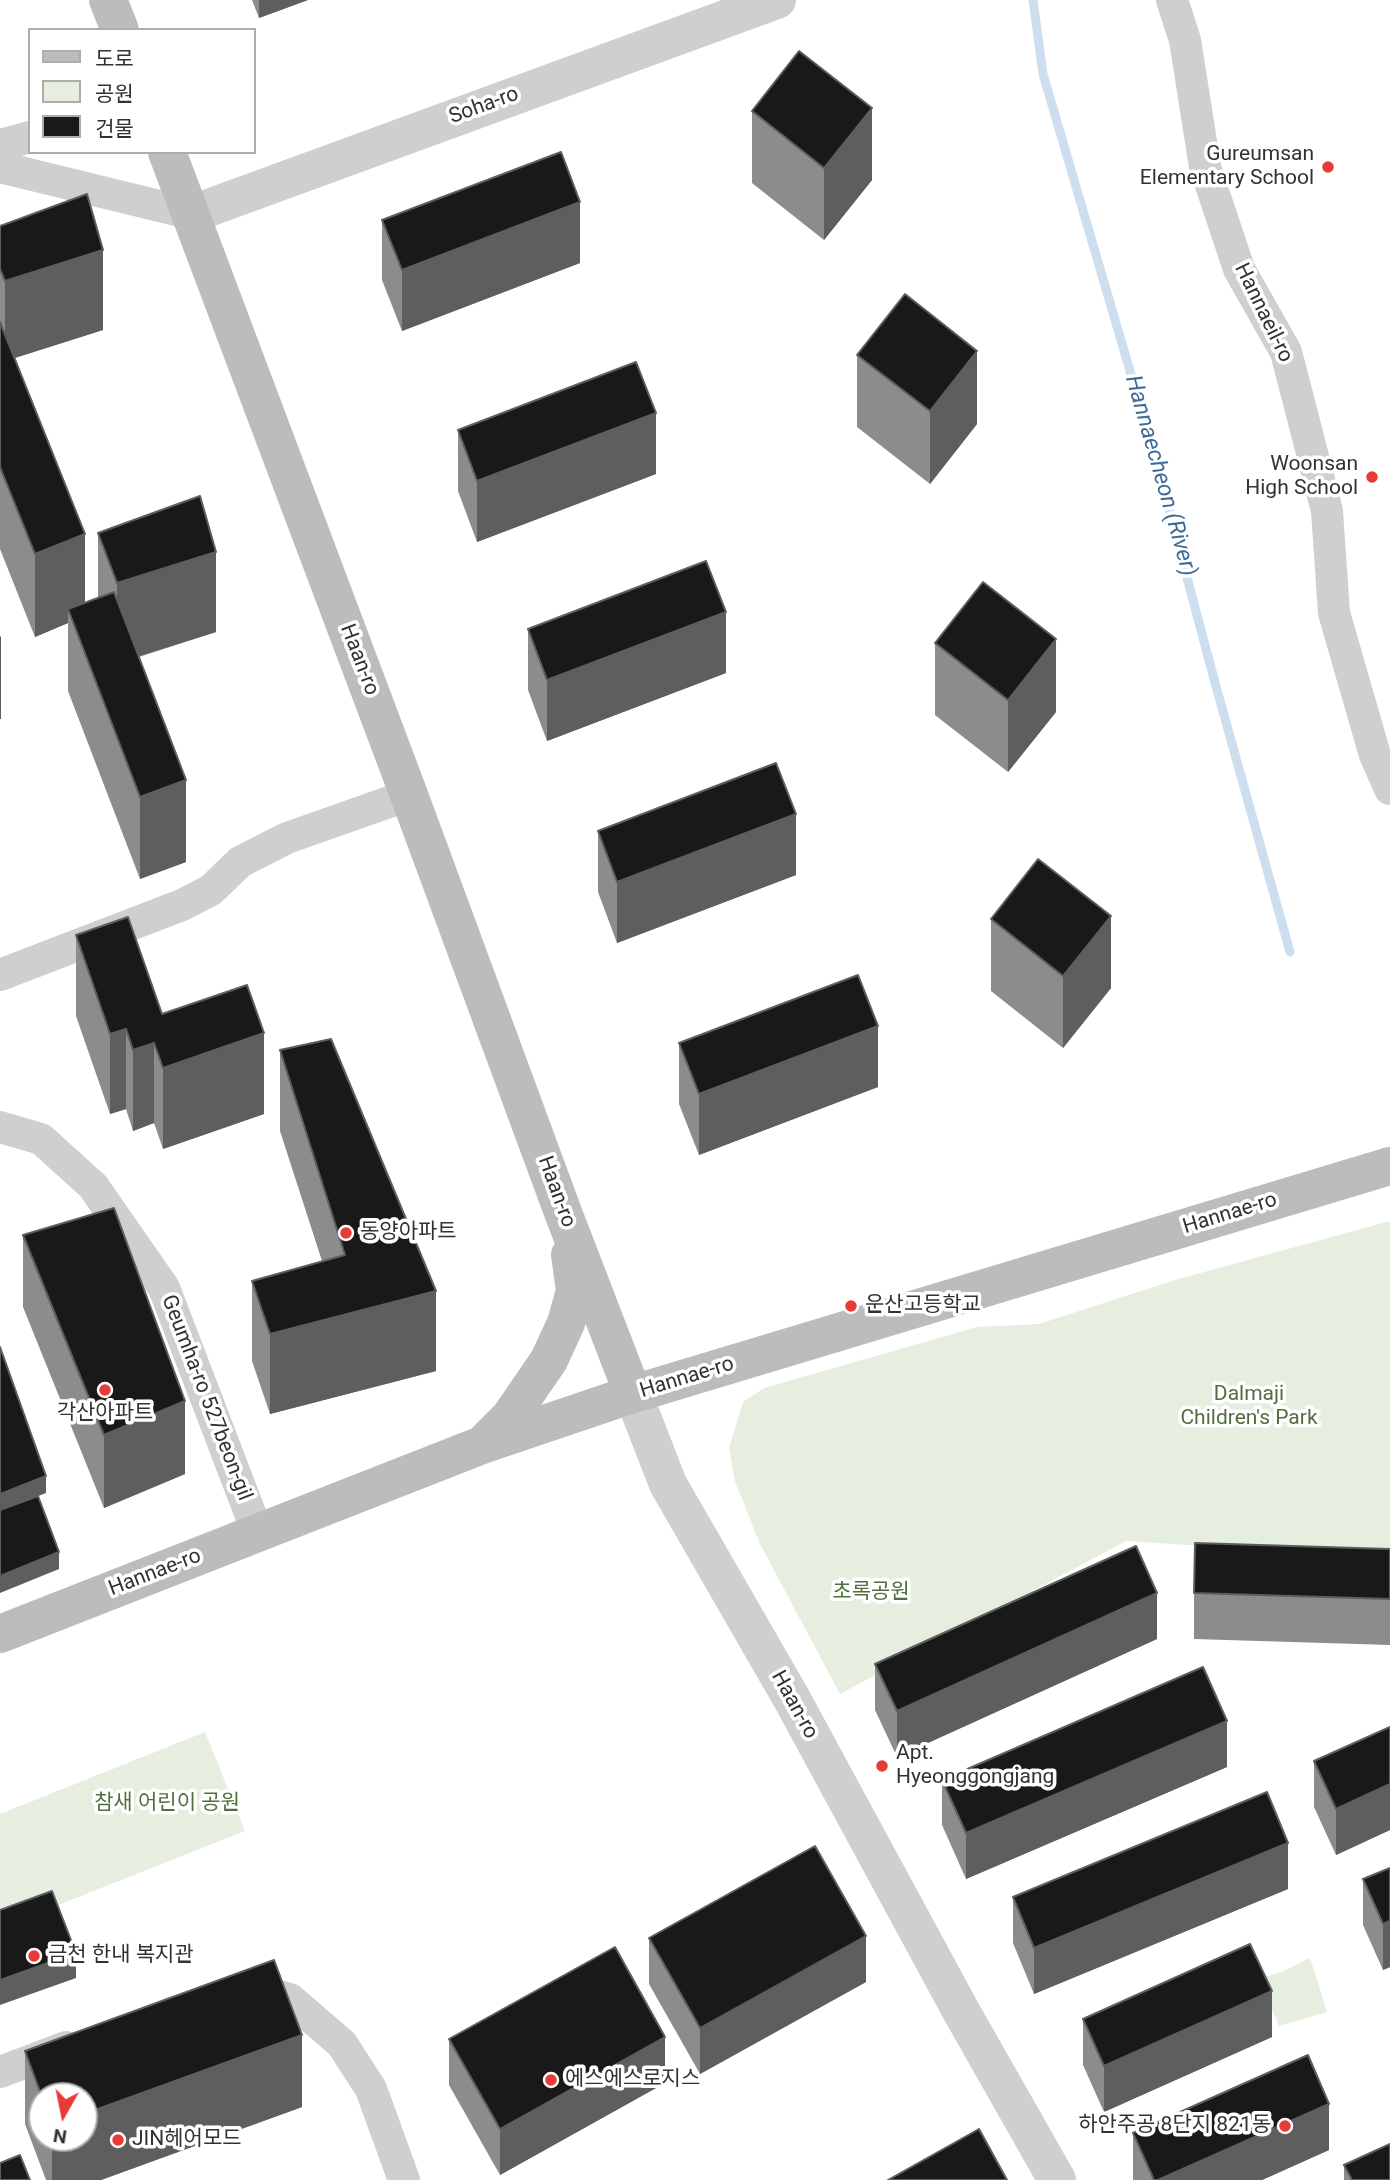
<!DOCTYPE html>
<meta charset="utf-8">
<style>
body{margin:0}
#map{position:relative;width:1390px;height:2180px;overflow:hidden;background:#fff;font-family:Roboto,"Noto Sans KR",sans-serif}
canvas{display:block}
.legend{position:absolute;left:28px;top:28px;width:228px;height:126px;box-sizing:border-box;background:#fff;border:2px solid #adadad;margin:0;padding:9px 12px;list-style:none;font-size:21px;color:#323232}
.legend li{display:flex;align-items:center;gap:14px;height:35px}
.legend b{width:35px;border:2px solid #adadad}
.north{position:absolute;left:28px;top:2082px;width:70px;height:70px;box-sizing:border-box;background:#fff;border:2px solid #adadad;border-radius:50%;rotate:189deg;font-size:19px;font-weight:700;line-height:28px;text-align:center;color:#323232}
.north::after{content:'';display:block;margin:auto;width:24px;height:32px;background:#e73b36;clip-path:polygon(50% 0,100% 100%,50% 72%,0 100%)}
</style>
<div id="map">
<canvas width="1390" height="2180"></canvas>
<ul class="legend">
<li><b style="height:9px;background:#bcbcbc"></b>도로</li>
<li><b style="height:19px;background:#e6eee0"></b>공원</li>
<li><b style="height:19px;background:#191919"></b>건물</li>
</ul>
<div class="north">N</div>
</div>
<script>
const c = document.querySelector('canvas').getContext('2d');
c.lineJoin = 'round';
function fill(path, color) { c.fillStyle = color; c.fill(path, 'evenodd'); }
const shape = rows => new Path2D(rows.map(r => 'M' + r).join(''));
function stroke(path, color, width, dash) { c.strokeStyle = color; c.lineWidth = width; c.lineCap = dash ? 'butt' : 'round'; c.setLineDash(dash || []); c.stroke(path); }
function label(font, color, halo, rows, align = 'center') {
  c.font = font + ' Roboto,"Noto Sans KR",sans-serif'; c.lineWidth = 7; c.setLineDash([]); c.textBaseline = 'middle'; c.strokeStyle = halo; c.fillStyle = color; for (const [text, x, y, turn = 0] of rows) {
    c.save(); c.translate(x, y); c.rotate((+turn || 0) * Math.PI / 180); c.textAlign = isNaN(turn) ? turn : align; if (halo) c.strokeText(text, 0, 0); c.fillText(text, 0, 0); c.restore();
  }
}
fill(shape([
 [1390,1221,1390,1558,1126,1541,840,1694,759,1542,735,1481,729,1448,743,1402,764,1388,977,1327,1039,1324,1175,1280],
 [205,1732,245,1831,0,1928,0,1814],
 [1310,1958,1327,2012,1279,2026,1259,1978,1281,1972]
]), '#e6eee0');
stroke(shape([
 [1033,0,1043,74,1152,446,1214,679,1290,952]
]), '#cddeee', 9);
stroke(shape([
 [1172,0,1185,40,1205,167,1239,269,1286,352,1327,511,1334,613,1375,755,1390,789],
 [0,145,30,137],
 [0,167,192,214],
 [0,975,182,905,211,890,240,862,287,838,409,795],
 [0,1127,41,1139,93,1186,164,1288,258,1534],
 [249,1987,290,1999,342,2044,371,2089,404,2180],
 [0,2072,66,2047]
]), '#cfcfcf', 32);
stroke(shape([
 [192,214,777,0],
 [633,1394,668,1484,793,1701,961,2011,1057,2180]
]), '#cfcfcf', 38);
stroke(shape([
 [108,0,120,30],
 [167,152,409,795,564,1215,633,1394],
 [484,1443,510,1417,549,1360,566,1323,575,1291,570,1255],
 [0,1634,482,1445,633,1394,1390,1166]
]), '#bcbcbc', 38);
fill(shape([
 [252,0,308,0,259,18],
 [752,111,872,180,824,240,752,183],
 [382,220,580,263,402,331,382,280],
 [0,226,103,330,15,358,85,603,98,598,98,533,216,632,139,657,186,862,140,879,68,691,68,623,35,637,0,549],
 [857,355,977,424,930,484,857,427],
 [458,430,656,474,477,542,458,491],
 [528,629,726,673,547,741,528,690],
 [935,643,1056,712,1008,772,935,715],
 [598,831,796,875,617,943,598,892],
 [991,919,1111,988,1063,1048,991,991],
 [76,935,162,1014,264,1114,163,1149,154,1123,133,1131,126,1109,110,1114,76,1016],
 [679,1043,878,1087,699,1155,679,1104],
 [280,1050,436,1371,270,1414,252,1361,252,1281,322,1261,280,1131],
 [23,1235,185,1474,104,1508,23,1307],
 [1390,1549,1390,1645,1194,1639,1194,1593],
 [1157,1639,897,1757,875,1710,875,1664],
 [1390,1727,1390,1830,1336,1855,1314,1807,1314,1761],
 [1227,1767,966,1879,942,1825,942,1780],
 [1390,1868,1390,1967,1383,1970,1363,1925,1363,1879],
 [1288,1889,1034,1994,1013,1943,1013,1897],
 [649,1938,866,1982,700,2074,649,1984],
 [1083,2019,1272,2037,1104,2112,1083,2065],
 [449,2039,665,2083,500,2175,449,2085],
 [25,2051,302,2107,101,2180,46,2180,25,2124],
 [42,2096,84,2138,42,2138],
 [1133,2133,1329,2150,1262,2180,1133,2180],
 [1344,2165,1390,2180,1344,2180]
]), '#8c8c8c');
fill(shape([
 [259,0,308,0,259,18],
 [872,108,872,180,824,240,824,168],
 [580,202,580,263,402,331,402,270],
 [103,250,103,330,5,361,5,281],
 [977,351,977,424,930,484,930,411],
 [656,413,656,474,477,542,477,481],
 [85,534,85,616,68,609,68,623,35,637,35,554],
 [216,552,216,632,117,663,117,583],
 [726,612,726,673,547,741,547,680],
 [1,636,1,719,0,719,0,637],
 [1056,639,1056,712,1008,772,1008,700],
 [186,780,186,862,140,879,140,797],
 [796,814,796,875,617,943,617,882],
 [1111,916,1111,988,1063,1048,1063,976],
 [878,1026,878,1087,699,1155,699,1094],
 [126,1029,126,1109,110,1114,110,1034],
 [264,1033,264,1114,163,1149,163,1068],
 [154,1043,154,1123,133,1131,133,1050],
 [436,1291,436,1371,270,1414,270,1334],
 [185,1401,185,1474,104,1508,104,1435],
 [46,1476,46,1493,0,1511,0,1494],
 [59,1552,59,1569,0,1593,0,1576],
 [1157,1593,1157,1639,897,1757,897,1711],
 [1227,1721,1227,1767,966,1879,966,1833],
 [1390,1784,1390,1830,1336,1855,1336,1809],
 [1288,1843,1288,1889,1034,1994,1034,1948],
 [1390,1921,1390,1967,1383,1970,1383,1924],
 [866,1936,866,1982,700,2074,700,2028],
 [76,1953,76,1978,0,2005,0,1980],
 [1272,1991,1272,2037,1104,2112,1104,2066],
 [302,2035,302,2107,101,2180,52,2180,52,2138,84,2138,84,2114],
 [665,2037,665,2083,500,2175,500,2129],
 [1329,2104,1329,2150,1262,2180,1158,2180]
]), '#5e5e5e');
const building = shape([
 [799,51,872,108,824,168,752,111,799,51],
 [561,152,580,202,402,270,382,220,561,152],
 [87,194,103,250,5,281,0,269,0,226,87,194],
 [905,294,977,351,930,411,857,355,905,294],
 [0,322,85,534,35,554,0,467,0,322],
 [636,362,656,413,477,481,458,430,636,362],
 [200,496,216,552,117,583,98,533,200,496],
 [706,561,726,612,547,680,528,629,706,561],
 [983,582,1056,639,1008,700,935,643,983,582],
 [114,592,186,780,140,797,68,609,114,592],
 [776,763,796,814,617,882,598,831,776,763],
 [1038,859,1111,916,1063,976,991,919,1038,859],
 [128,917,162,1014,247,985,264,1033,163,1068,154,1043,133,1050,126,1029,110,1034,76,935,128,917],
 [858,975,878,1026,699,1094,679,1043,858,975],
 [331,1039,436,1291,270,1334,252,1281,345,1255,280,1050,331,1039],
 [114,1208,185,1401,104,1435,23,1235,114,1208],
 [0,1347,46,1476,0,1494,0,1347],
 [38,1496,59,1552,0,1576,0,1510,38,1496],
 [1195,1543,1390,1549,1390,1599,1194,1593,1195,1543],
 [1136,1546,1157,1593,897,1711,875,1664,1136,1546],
 [1203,1667,1227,1721,966,1833,942,1780,1203,1667],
 [1390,1727,1390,1784,1336,1809,1314,1761,1390,1727],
 [1267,1792,1288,1843,1034,1948,1013,1897,1267,1792],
 [815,1846,866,1936,700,2028,649,1938,815,1846],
 [1390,1868,1390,1921,1383,1924,1363,1879,1390,1868],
 [52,1891,76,1953,0,1980,0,1910,52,1891],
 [1250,1944,1272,1991,1104,2066,1083,2019,1250,1944],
 [615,1947,665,2037,500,2129,449,2039,615,1947],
 [274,1960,302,2035,84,2114,84,2096,42,2096,42,2097,25,2051,274,1960],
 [1308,2055,1329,2104,1158,2180,1154,2180,1133,2133,1308,2055],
 [979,2129,1007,2180,888,2180,979,2129],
 [1390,2144,1390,2180,1352,2180,1344,2165,1390,2144],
 [20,2155,30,2180,0,2180,0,2163,20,2155]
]);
fill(building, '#191919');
stroke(building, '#5e5e5e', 2);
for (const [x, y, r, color] of [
 [1328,167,7,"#e73b36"],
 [1372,477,7,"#e73b36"],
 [346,1233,7,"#e73b36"],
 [851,1306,7,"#e73b36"],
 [105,1390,7,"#e73b36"],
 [882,1766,7,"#e73b36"],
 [34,1956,7,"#e73b36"],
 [551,2080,7,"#e73b36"],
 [1285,2126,7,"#e73b36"],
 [118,2140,7,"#e73b36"]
]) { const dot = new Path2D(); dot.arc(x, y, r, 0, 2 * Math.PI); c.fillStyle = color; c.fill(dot); stroke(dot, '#fff', 2.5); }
label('21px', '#323232', '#fff', [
 ["Soha-ro",484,106,-20],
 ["Hannaeil-ro",1263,313,64],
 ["Haan-ro",359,660,69],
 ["Haan-ro",556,1192,70],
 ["Hannae-ro",1230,1214,-17],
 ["Hannae-ro",687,1378,-17],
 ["Geumha-ro 527beon-gil",206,1398,69],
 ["Hannae-ro",155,1573,-21],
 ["Haan-ro",794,1705,61]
]);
label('21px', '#323232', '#fff', [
 ["Gureumsan",1314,155,"right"],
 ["Elementary School",1314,179,"right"],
 ["Woonsan",1358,465,"right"],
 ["High School",1358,489,"right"],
 ["동양아파트",360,1233],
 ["운산고등학교",865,1306],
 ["각산아파트",105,1414,"center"],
 ["Apt.",896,1754],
 ["Hyeonggongjang",896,1778],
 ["금천 한내 복지관",48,1956],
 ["에스에스로지스",565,2080],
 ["하안주공 8단지 821동",1271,2126,"right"],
 ["JIN헤어모드",132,2140]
], 'left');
label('21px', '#506f3e', '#fff', [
 ["Dalmaji",1249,1395],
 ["Children's Park",1249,1419],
 ["초록공원",871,1593],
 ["참새 어린이 공원",167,1804]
]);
label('italic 23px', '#3e6b96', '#fff', [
 ["Hannaecheon (River)",1160,476,74]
]);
</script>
